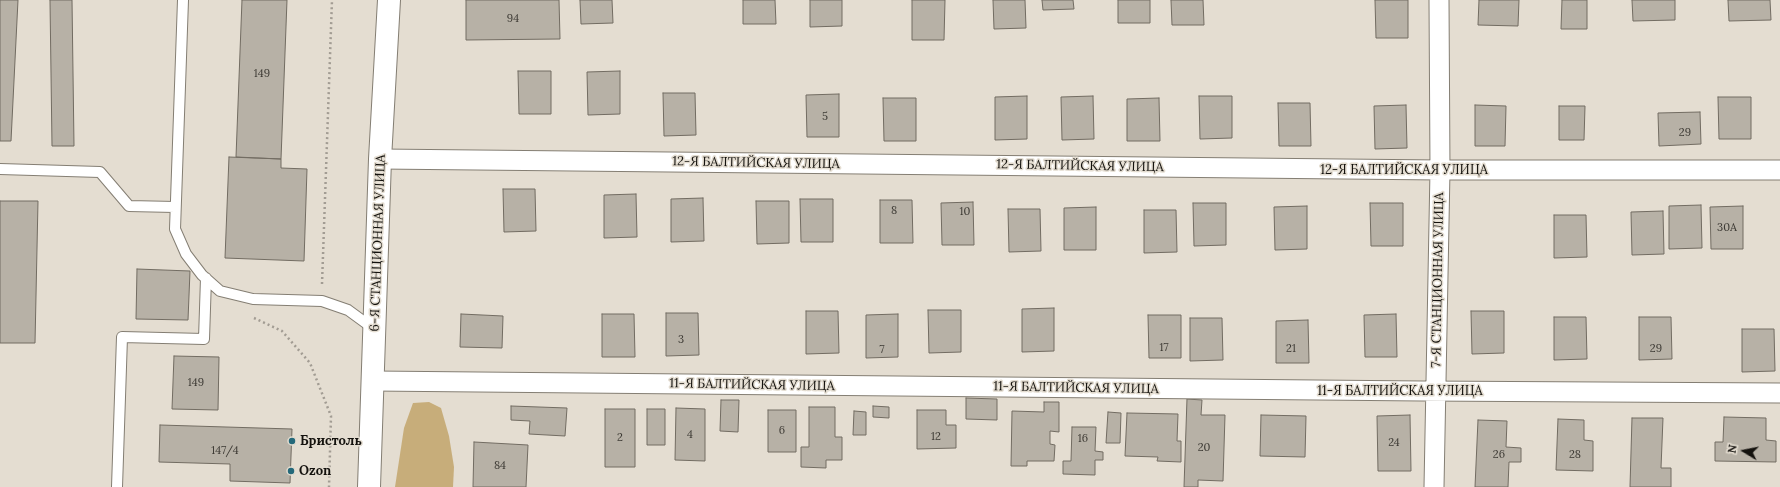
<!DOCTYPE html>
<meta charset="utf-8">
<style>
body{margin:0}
#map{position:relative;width:1780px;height:487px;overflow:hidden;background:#e4ddd1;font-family:Lora,serif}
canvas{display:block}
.north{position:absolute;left:1724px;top:431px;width:40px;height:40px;-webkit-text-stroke:3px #e4ddd1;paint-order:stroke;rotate:280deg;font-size:11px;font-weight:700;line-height:16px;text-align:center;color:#14120e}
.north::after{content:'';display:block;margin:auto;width:14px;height:18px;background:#14120e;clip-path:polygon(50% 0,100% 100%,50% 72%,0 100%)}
</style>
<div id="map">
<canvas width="1780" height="487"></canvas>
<div class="north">N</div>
</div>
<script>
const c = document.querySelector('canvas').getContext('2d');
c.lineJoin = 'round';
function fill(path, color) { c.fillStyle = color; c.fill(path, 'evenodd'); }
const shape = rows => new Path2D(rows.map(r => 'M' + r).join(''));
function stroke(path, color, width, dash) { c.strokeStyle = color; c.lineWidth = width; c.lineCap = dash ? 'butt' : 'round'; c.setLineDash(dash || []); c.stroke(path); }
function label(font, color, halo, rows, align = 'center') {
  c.font = font + ' Lora,serif'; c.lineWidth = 3; c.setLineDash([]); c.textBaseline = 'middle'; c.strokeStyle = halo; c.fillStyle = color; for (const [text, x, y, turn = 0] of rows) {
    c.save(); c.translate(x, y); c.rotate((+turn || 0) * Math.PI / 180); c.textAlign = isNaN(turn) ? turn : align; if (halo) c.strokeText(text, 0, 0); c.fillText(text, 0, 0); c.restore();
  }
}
fill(shape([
 [429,402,441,408,449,436,454,467,453,487,395,487,404,428,413,403]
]), '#c7ad7a');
const building = shape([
 [0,0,18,0,11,141,0,141,0,0],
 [50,0,72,0,74,146,52,146,50,0],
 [242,0,287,0,281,159,236,157,242,0],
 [466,0,559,0,560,39,466,40,466,0],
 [580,0,612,0,613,23,581,24,580,0],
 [743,0,775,0,776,24,743,24,743,0],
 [810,0,842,0,842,26,810,27,810,0],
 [912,0,945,0,944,40,912,40,912,0],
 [993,0,1025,0,1026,28,994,29,993,0],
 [1042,0,1073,0,1074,9,1043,10,1042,0],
 [1118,0,1150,0,1150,23,1118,23,1118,0],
 [1171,0,1203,0,1204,25,1172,25,1171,0],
 [1375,0,1408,0,1408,38,1376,38,1375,0],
 [1479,0,1519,0,1518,26,1478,25,1479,0],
 [1562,0,1587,0,1587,29,1561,29,1562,0],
 [1632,0,1675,0,1675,20,1633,21,1632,0],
 [1728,0,1770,0,1771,20,1729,21,1728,0],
 [518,71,551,71,551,114,519,114,518,71],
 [620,71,620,114,588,115,587,72,620,71],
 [663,93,695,93,696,135,664,136,663,93],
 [839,94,839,137,807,137,806,95,839,94],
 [1027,96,1027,139,995,140,995,97,1027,96],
 [1093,96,1094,139,1062,140,1061,97,1093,96],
 [1199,96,1232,96,1232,138,1200,139,1199,96],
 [1718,97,1751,97,1751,139,1719,139,1718,97],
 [883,98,916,98,916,141,884,141,883,98],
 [1159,98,1160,141,1127,141,1127,99,1159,98],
 [1278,103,1310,103,1311,146,1279,146,1278,103],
 [1406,105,1407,148,1375,149,1374,106,1406,105],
 [1475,105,1506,106,1505,146,1475,146,1475,105],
 [1559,106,1585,106,1584,140,1559,140,1559,106],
 [1700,112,1701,144,1659,146,1658,113,1700,112],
 [229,157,281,159,281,168,307,169,304,261,225,258,229,157],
 [503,189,535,189,536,231,504,232,503,189],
 [636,194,637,237,604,238,604,195,636,194],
 [703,198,704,241,671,242,671,199,703,198],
 [800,199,833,199,833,242,801,242,800,199],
 [880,200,912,200,913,243,880,243,880,200],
 [0,201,38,201,35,343,0,343,0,201],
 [756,201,789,201,789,243,757,244,756,201],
 [973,202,974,245,942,245,941,203,973,202],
 [1193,203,1226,203,1226,245,1194,246,1193,203],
 [1370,203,1403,203,1403,246,1371,246,1370,203],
 [1701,205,1702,248,1669,249,1669,206,1701,205],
 [1307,206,1307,249,1275,250,1274,207,1307,206],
 [1743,206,1743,249,1711,249,1710,207,1743,206],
 [1096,207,1096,250,1064,250,1064,208,1096,207],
 [1008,209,1040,209,1041,251,1009,252,1008,209],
 [1144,210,1176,210,1177,252,1144,253,1144,210],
 [1663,211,1664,254,1632,255,1631,212,1663,211],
 [1554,215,1586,215,1587,257,1554,258,1554,215],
 [137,269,190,271,188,320,136,319,137,269],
 [1054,308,1054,351,1022,352,1022,309,1054,308],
 [928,310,961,310,961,352,929,353,928,310],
 [806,311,838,311,839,353,806,354,806,311],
 [1471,311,1504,311,1504,353,1472,354,1471,311],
 [666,313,698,313,699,355,666,356,666,313],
 [461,314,503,316,502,348,460,347,461,314],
 [602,314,634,314,635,357,602,357,602,314],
 [898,314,898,357,866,358,866,315,898,314],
 [1396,314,1397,357,1365,357,1364,315,1396,314],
 [1148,315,1181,315,1181,358,1149,358,1148,315],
 [1554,317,1586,317,1587,359,1554,360,1554,317],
 [1639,317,1671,317,1672,359,1639,360,1639,317],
 [1190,318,1222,318,1223,360,1190,361,1190,318],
 [1308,320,1309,363,1276,363,1276,321,1308,320],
 [1742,329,1774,329,1775,371,1742,372,1742,329],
 [174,356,219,357,218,410,172,409,174,356],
 [966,398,997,399,997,420,966,419,966,398],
 [1187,399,1202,400,1201,415,1225,415,1223,481,1198,480,1198,487,1184,487,1187,399],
 [721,400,739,400,738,432,720,431,721,400],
 [1044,402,1059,402,1059,432,1050,431,1050,444,1055,445,1054,461,1027,461,1027,466,1011,466,1012,411,1044,412,1044,402],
 [511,406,567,408,565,436,529,434,530,421,511,420,511,406],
 [873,406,889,407,889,418,873,417,873,406],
 [809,407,835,407,835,437,842,437,842,460,826,460,826,468,801,467,801,447,809,447,809,407],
 [676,408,705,409,705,461,675,460,676,408],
 [605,409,635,409,635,467,605,467,605,409],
 [647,409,665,409,665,445,647,445,647,409],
 [768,410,796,410,796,452,768,452,768,410],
 [917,410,946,410,946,425,956,425,956,448,917,449,917,410],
 [854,411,866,412,866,435,853,435,854,411],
 [1108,412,1121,413,1120,443,1106,443,1108,412],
 [1127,413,1178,414,1177,441,1181,441,1181,462,1157,461,1158,457,1125,456,1127,413],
 [1261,415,1306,416,1305,457,1260,456,1261,415],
 [1410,415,1411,471,1378,471,1377,416,1410,415],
 [1724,417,1766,418,1766,440,1776,441,1776,462,1715,461,1715,442,1723,442,1724,417],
 [1632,418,1663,418,1661,468,1671,468,1671,487,1630,487,1632,418],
 [1558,419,1584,420,1584,440,1593,441,1593,471,1556,470,1558,419],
 [1478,420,1507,421,1506,447,1521,448,1521,462,1509,462,1508,487,1475,487,1478,420],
 [160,425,292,429,290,483,230,481,230,464,159,462,160,425],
 [1072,427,1096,427,1095,451,1103,452,1103,460,1095,460,1095,475,1063,474,1063,461,1071,461,1072,427],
 [474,442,528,445,526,487,473,487,474,442]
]);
fill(building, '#b7b1a6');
stroke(building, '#726c62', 1);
const lane = shape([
 [183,0,175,229,186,254,202,275,220,291,253,299,322,301,348,310,374,329],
 [0,169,100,172,129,206,175,207],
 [117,487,122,337,204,339,206,278]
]);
const street = shape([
 [380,159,1440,170,1780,170],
 [373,381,1422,391,1780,393],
 [1434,487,1440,170,1439,0]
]);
const secondary = shape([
 [369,487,380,159,389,0]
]);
stroke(lane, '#847e73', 12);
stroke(street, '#847e73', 21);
stroke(secondary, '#847e73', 24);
stroke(shape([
 [322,284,332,0],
 [254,318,282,331,310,363,331,416,329,487]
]), '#a29c93', 2.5, [2, 3]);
stroke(lane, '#fff', 10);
stroke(street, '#fff', 19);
stroke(secondary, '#fff', 22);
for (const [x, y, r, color] of [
 [292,441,4,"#25697a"],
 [291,471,4,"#25697a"]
]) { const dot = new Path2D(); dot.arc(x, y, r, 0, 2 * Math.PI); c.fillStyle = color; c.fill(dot); stroke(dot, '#e4ddd1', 1.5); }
label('11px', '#3d3a34', null, [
 ["94",513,19],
 ["149",262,74],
 ["5",825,117],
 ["29",1685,133],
 ["8",894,211],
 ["10",965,212],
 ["30А",1727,228],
 ["3",681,340],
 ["17",1164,348],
 ["21",1291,349],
 ["29",1656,349],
 ["7",882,350],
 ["149",196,383],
 ["6",782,431],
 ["4",690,435],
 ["12",936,437],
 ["2",620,438],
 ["16",1083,439],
 ["24",1394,443],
 ["20",1204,448],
 ["147/4",225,451],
 ["26",1499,455],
 ["28",1575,455],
 ["84",500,466]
]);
label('13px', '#14120e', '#e4ddd1', [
 ["12-Я БАЛТИЙСКАЯ УЛИЦА",756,163,1],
 ["12-Я БАЛТИЙСКАЯ УЛИЦА",1080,166,1],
 ["12-Я БАЛТИЙСКАЯ УЛИЦА",1404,170],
 ["6-Я СТАНЦИОННАЯ УЛИЦА",378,243,-88],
 ["7-Я СТАНЦИОННАЯ УЛИЦА",1438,280,-89],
 ["11-Я БАЛТИЙСКАЯ УЛИЦА",752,385,1],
 ["11-Я БАЛТИЙСКАЯ УЛИЦА",1076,388,1],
 ["11-Я БАЛТИЙСКАЯ УЛИЦА",1400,391]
]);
label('bold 13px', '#14120e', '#e4ddd1', [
 ["Бристоль",300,441],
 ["Ozon",299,471]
], 'left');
</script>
